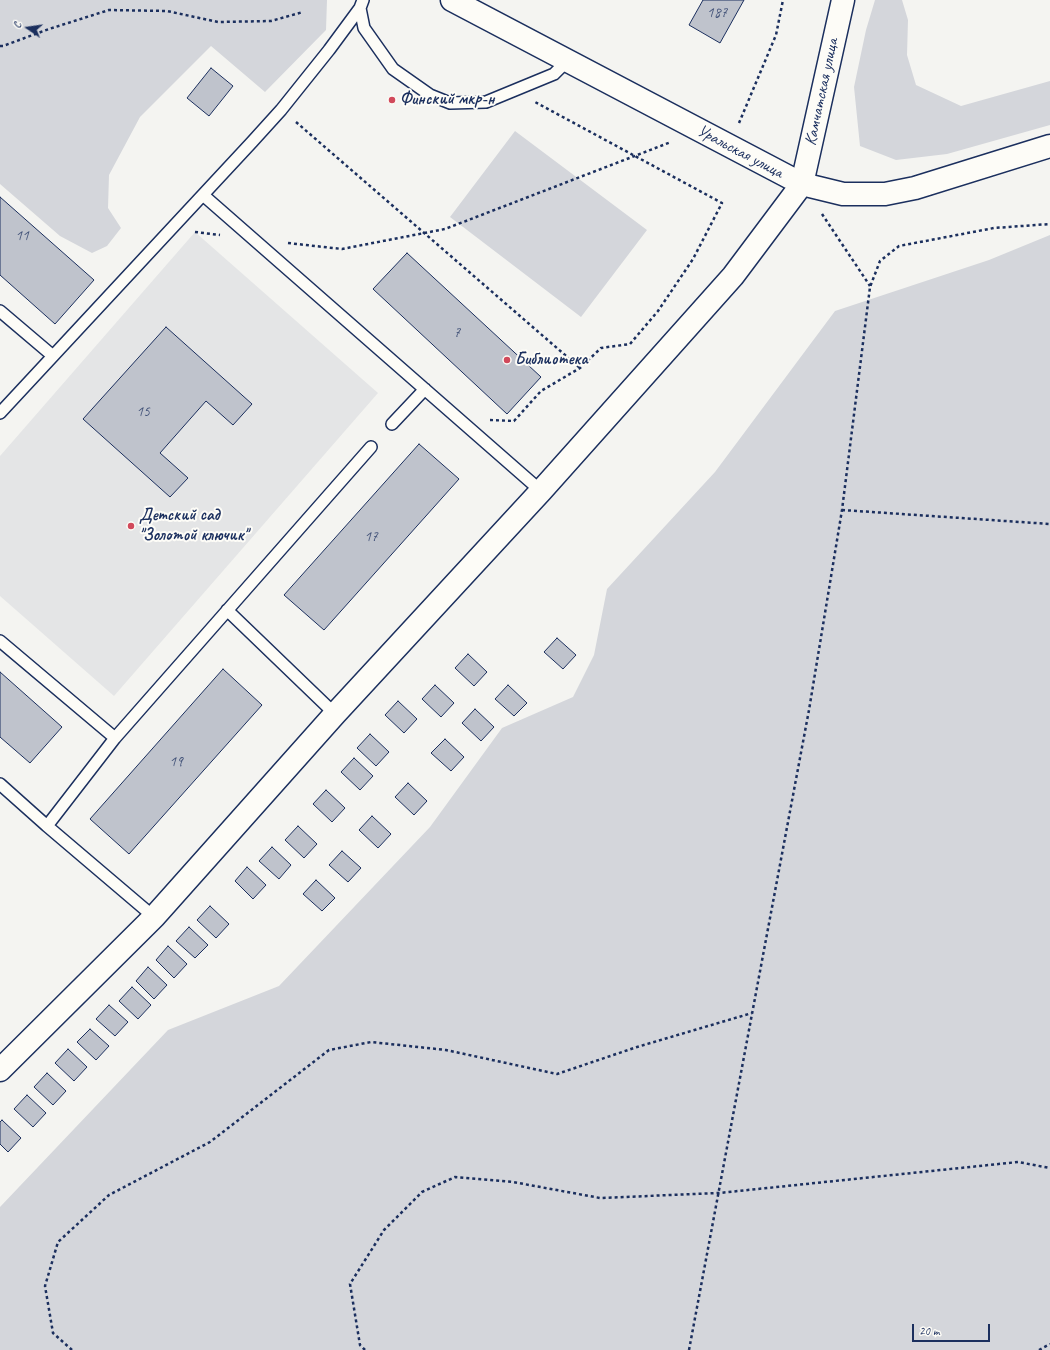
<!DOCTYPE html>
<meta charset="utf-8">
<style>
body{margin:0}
#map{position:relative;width:1050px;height:1350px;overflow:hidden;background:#f4f4f1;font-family:Caveat,sans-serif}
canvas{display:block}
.north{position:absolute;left:8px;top:8px;width:40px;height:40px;-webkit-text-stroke:3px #fdfcf7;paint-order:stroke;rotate:283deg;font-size:11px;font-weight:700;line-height:16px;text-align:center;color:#1b2f5e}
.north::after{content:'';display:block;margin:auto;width:14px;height:18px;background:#1b2f5e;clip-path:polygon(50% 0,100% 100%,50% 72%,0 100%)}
.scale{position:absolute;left:912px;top:1324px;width:78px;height:18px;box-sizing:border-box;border:2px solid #1b2f5e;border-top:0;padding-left:5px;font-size:12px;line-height:14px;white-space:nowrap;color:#1b2f5e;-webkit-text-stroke:3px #fdfcf7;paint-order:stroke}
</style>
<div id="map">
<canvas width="1050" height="1350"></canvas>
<div class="north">С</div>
<div class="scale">20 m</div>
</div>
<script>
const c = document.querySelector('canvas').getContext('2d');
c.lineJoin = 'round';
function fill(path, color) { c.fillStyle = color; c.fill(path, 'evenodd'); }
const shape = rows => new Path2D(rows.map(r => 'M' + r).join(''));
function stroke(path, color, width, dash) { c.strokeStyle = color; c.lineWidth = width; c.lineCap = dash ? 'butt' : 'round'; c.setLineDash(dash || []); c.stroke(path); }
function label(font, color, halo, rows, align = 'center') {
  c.font = font + ' Caveat,sans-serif'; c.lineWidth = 4; c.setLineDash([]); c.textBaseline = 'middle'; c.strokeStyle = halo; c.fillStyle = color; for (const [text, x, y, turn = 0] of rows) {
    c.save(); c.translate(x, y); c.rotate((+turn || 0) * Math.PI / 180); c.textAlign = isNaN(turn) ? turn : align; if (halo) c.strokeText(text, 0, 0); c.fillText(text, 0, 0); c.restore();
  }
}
fill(shape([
 [195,232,378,393,114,696,0,596,0,456]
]), '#e4e5e6');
fill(shape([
 [0,0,327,0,326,30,265,92,211,46,140,117,109,175,108,208,121,228,107,246,92,253,60,236,0,184],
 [875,0,902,0,908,20,907,55,916,85,961,106,1050,81,1050,125,947,154,896,160,860,146,854,87,866,30],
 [515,131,647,230,581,317,450,217],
 [1050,235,1050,1350,0,1350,0,1207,168,1030,279,986,430,827,502,728,573,697,594,655,607,589,715,472,835,311,989,260]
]), '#d4d6db');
const building = shape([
 [703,0,744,0,720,43,689,25,703,0],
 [211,68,233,86,209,116,187,98,211,68],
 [0,197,94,280,55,324,0,275,0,197],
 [407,253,541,377,507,414,373,289,407,253],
 [166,327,252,404,233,425,206,401,160,453,188,478,170,497,83,419,166,327],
 [419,444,459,479,324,630,284,595,419,444],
 [557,638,576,655,563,669,544,652,557,638],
 [468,654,487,672,474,686,455,668,468,654],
 [223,669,262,705,129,854,90,819,223,669],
 [0,672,62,727,30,763,0,737,0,672],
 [435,685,454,703,441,717,422,699,435,685],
 [508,685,527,703,514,716,495,699,508,685],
 [398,701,417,719,404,733,385,715,398,701],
 [475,709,494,727,481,741,462,723,475,709],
 [370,734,389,752,376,766,357,748,370,734],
 [445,739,464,757,451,771,431,753,445,739],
 [354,758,373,776,360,790,341,772,354,758],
 [408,783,427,801,414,815,395,797,408,783],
 [326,790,345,808,332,822,313,804,326,790],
 [372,816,391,834,378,848,359,830,372,816],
 [298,826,317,844,304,858,285,840,298,826],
 [272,847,291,865,279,879,259,861,272,847],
 [342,851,361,868,348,882,329,865,342,851],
 [247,867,266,885,253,899,235,881,247,867],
 [316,880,335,898,322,911,303,894,316,880],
 [210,906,229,924,216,938,197,920,210,906],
 [189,927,208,945,195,958,176,941,189,927],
 [168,946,187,964,174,978,156,960,168,946],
 [148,967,167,985,154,999,136,981,148,967],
 [132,987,151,1005,138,1019,119,1001,132,987],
 [109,1005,128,1022,115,1036,96,1019,109,1005],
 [90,1029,109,1046,96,1060,77,1042,90,1029],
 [68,1049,87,1067,74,1081,55,1063,68,1049],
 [47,1073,66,1091,53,1105,34,1087,47,1073],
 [27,1095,46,1113,33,1127,14,1109,27,1095],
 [2,1120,21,1138,8,1152,0,1144,0,1122,2,1120]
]);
fill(building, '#bfc3cc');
stroke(building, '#1b2f5e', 1);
const lane = shape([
 [363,0,360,8,364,28,393,69,430,95,450,103,486,102,554,74,567,61],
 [203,195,541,491],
 [0,311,53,356],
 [0,413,252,142,281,110,329,50,360,8],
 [392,424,425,389],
 [227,610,335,714],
 [0,641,115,738,371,447],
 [0,784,47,826,115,738],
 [47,826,154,917]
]);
const street = shape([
 [452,0,802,184,843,194,885,194,915,188,1050,146],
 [0,1070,154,917,335,714,541,491,733,276,802,184]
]);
const secondary = shape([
 [802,184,843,0]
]);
stroke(lane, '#1b2f5e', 14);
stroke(street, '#1b2f5e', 25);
stroke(secondary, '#1b2f5e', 25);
stroke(shape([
 [0,46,3,46,49,29,109,10,167,11,218,22,271,21,303,12],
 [296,122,580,368],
 [739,123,776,35,783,0],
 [822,214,870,286],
 [195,232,220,235],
 [288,243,342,249,445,229,671,142],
 [490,420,514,421,541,391,580,368,601,348,630,344,658,311,693,259,722,203,535,102],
 [842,510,1050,524],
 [72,1350,53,1333,45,1286,58,1242,109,1195,210,1142,329,1050,371,1042,446,1050,557,1074,637,1047,752,1013],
 [365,1350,360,1345,350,1284,384,1230,422,1192,455,1177,513,1182,600,1198,719,1193,1018,1162,1050,1168],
 [689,1350,809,710,842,510,870,287,880,261,899,246,994,228,1050,224],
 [1039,1350,1050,1344]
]), '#1b2f5e', 2.5, [3, 3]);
stroke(lane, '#fdfcf7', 11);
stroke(street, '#fdfcf7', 22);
stroke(secondary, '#fdfcf7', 22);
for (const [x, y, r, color] of [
 [392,100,4,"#d1495b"],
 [507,360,4,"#d1495b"],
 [131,526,4,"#d1495b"]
]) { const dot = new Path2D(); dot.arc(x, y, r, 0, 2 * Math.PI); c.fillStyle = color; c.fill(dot); stroke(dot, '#fdfcf7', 1.5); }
label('15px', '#44547a', null, [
 ["187",717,13],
 ["11",22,236],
 ["7",457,333],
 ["15",143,412],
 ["17",371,537],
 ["19",176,762]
]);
label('17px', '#1b2f5e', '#fdfcf7', [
 ["Камчатская улица",822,92,-78],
 ["Уральская улица",740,152,28]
]);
label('bold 17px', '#1b2f5e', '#fdfcf7', [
 ["Финский мкр-н",400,100],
 ["Библиотека",515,360],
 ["Детский сад",139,516],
 ["\"Золотой ключик\"",139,536]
], 'left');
</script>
